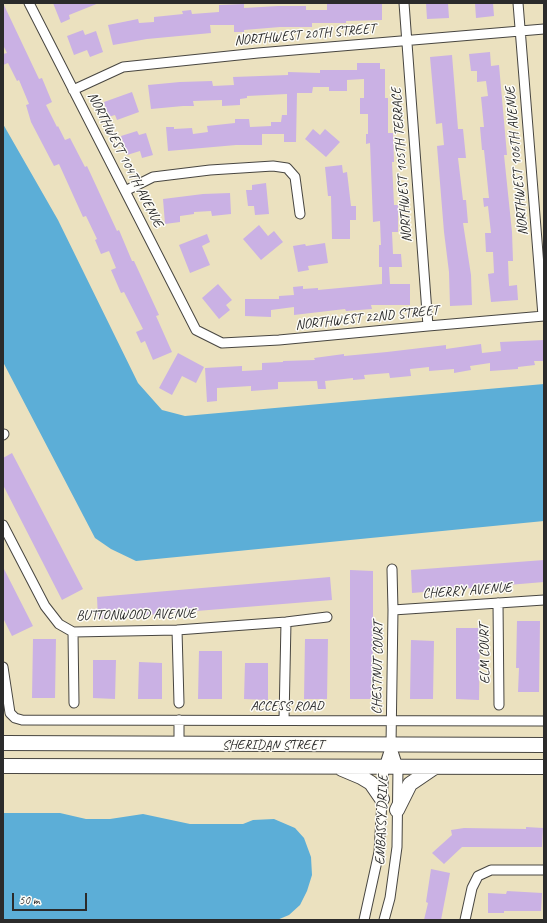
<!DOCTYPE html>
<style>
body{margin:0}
#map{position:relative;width:547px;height:923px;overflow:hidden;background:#ebe1bf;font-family:Caveat,sans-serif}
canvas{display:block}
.frame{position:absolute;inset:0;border:4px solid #2b2b2b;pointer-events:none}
.scale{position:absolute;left:12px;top:893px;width:75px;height:18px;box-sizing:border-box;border:2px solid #2b2b2b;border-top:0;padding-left:5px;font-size:12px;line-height:14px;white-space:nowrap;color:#2b2b2b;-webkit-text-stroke:3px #fdfcf7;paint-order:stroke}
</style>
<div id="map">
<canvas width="547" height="923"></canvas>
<div class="frame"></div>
<div class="scale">50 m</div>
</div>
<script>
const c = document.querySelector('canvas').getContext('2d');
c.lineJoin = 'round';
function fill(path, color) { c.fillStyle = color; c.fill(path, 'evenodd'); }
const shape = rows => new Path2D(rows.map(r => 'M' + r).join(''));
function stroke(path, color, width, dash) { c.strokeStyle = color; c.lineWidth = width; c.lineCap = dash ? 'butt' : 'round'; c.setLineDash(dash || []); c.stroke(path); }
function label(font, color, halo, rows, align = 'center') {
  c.font = font + ' Caveat,sans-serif'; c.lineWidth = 3; c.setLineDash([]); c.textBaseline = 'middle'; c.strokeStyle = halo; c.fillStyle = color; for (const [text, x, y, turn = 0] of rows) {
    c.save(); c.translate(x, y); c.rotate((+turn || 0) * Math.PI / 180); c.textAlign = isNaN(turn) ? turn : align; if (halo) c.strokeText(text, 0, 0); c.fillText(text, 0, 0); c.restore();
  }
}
fill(shape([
 [3,124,58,220,138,383,162,410,185,416,544,384,544,521,136,561,111,549,95,538,3,362],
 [3,813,60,813,86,819,110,819,143,814,190,824,243,824,253,820,274,819,295,828,304,838,311,857,312,875,307,891,300,905,289,915,277,920,3,920]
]), '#5caed7');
fill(shape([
 [3,3,39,79,42,78,52,102,46,105,57,127,58,126,65,140,70,138,85,167,87,166,117,231,119,230,132,261,134,261,159,315,156,316,172,352,153,360,145,341,141,343,136,332,143,329,124,292,121,293,111,270,116,268,109,251,101,254,95,240,97,239,86,216,83,217,59,164,54,166,31,122,26,105,29,104,19,80,17,81,8,63,3,65,3,54,7,53,3,45],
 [53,3,99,3,69,15,70,19,61,23],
 [327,3,382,3,382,20,346,21,346,23,312,23,312,27,280,27,244,30,244,32,234,32,234,25,210,25,211,33,147,39,113,45,108,25,138,19,139,23,154,22,154,17,183,14,182,11,191,10,192,14,219,12,219,5,244,4,244,8,278,6,306,6,306,10,327,10],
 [426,3,448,3,449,18,427,19],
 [475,3,493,3,494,16,476,18],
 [83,30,85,35,96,31,103,52,90,57,87,50,74,55,67,36],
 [490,52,491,66,499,65,507,155,504,155,512,232,513,261,508,261,509,286,517,285,518,300,491,302,488,274,494,273,493,252,486,252,485,233,491,233,488,206,484,207,483,198,489,198,484,150,482,150,480,127,484,127,481,97,488,96,486,81,477,82,477,71,471,71,469,54],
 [452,55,458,129,463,129,466,158,458,158,463,200,466,200,468,223,463,223,471,275,472,305,450,306,449,272,444,232,437,146,444,145,442,123,436,124,430,57],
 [357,63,380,63,380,69,385,69,385,98,388,98,388,133,393,133,394,162,392,162,394,205,398,205,398,232,392,232,393,254,401,254,402,267,389,267,390,284,410,284,410,305,371,305,372,309,346,311,345,309,294,315,294,307,271,310,271,317,245,316,245,299,279,299,279,296,294,295,293,287,303,286,303,289,318,288,318,290,382,284,382,267,379,267,379,245,381,245,380,221,373,222,370,143,366,144,366,134,368,134,368,114,360,114,360,98,364,98,364,79,347,80,347,91,329,91,329,87,313,87,312,93,297,93,296,142,284,142,284,134,262,134,262,145,236,145,168,151,166,127,174,127,174,129,192,128,193,134,208,132,207,126,235,123,235,119,249,119,250,127,271,126,271,122,281,122,282,115,287,115,287,94,247,96,247,98,240,99,240,105,222,106,222,100,193,101,194,106,183,106,151,109,148,85,180,82,212,81,213,86,234,85,233,77,288,75,288,72,320,73,320,70,357,70],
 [132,92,139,112,117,120,115,115,108,117,104,102],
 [313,129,320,135,325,129,340,142,326,157,305,139],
 [137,131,139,135,146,133,153,155,142,158,140,151,127,155,121,136],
 [342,165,343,173,347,172,351,206,356,206,356,220,350,220,350,239,332,239,331,196,328,196,325,167],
 [266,183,269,214,255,215,254,206,248,206,246,190,252,190,252,185],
 [230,193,231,214,212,216,211,211,194,212,194,214,180,216,180,222,165,224,163,199,203,194],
 [259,225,268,236,274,231,283,242,261,260,243,239],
 [207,234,210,242,202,246,210,265,190,273,179,245],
 [325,243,328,263,308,266,309,270,298,272,293,246,305,244,306,246],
 [218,284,232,300,226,305,230,310,219,319,202,298],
 [544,340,544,361,534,361,535,365,518,367,518,369,490,371,490,363,470,366,471,370,454,373,454,369,429,371,429,367,410,369,411,376,390,378,389,373,364,375,365,379,353,380,353,378,325,381,326,389,318,389,317,381,278,382,278,389,251,391,251,386,217,388,217,401,207,402,205,368,242,366,242,371,262,370,262,363,283,362,283,361,315,360,314,358,344,354,344,356,387,352,446,345,446,349,481,344,482,353,501,351,500,342],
 [178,353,204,367,196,383,182,376,172,395,159,388],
 [12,453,83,589,62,600,3,485,3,458],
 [544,560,544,582,412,593,411,570],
 [3,567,33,626,12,636,3,618],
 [350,570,373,571,373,699,350,699],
 [330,577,332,600,98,619,97,597],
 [517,621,540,621,539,692,518,692,519,668,516,668],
 [456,628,480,628,479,700,456,699],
 [33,639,56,639,55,698,32,698],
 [305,639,328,639,327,699,304,699],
 [411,640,434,641,433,699,410,699],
 [199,651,222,651,222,699,198,699],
 [93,660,116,660,115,699,93,698],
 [139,662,162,663,162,699,138,699],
 [245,663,268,663,268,700,244,699],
 [526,827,543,828,542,847,462,847,444,864,432,853,452,835,451,830,464,828,526,829],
 [431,869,450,873,441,920,424,920,428,903,426,902],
 [507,891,542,893,541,911,504,911,504,913,488,913,488,893,506,894]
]), '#cab1e4');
const street = shape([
 [29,3,196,330,222,343,279,340,428,326,544,316],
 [404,3,428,326],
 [518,3,543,316],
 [73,90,123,67,258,53,544,29],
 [125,191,153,177,210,170,273,166,287,168,295,177,300,214],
 [3,435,4,434],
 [3,525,45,606,59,624,73,632,177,630,286,622,327,617],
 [498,603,499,705],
 [393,610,544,600],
 [177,630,179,703],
 [73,632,74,703],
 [3,667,10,713,15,718,22,720,544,721],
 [179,720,179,744],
 [284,720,286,622],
 [364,920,379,852,384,767,391,745,393,610,392,569],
 [384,920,390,898,397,847,398,767,391,745],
 [465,920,472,888,478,876,491,870,544,870]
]);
const primary = shape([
 [3,743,544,745],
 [3,766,544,767],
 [342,769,361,777,371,783,382,799],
 [397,810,410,784,435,767]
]);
stroke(street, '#484641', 11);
stroke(primary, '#484641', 16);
stroke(street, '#fff', 9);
stroke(primary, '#fff', 14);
label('14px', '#2b2b2b', '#fdfcf7', [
 ["NORTHWEST 20TH STREET",305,35,-5],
 ["NORTHWEST 104TH AVENUE",125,160,63],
 ["NORTHWEST 106TH AVENUE",517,161,-95],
 ["NORTHWEST 105TH TERRACE",402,165,-94],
 ["NORTHWEST 22ND STREET",367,318,-6],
 ["CHERRY AVENUE",467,591,-4],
 ["BUTTONWOOD AVENUE",136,615,-1],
 ["ELM COURT",485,654,-91],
 ["CHESTNUT COURT",378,668,-89],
 ["ACCESS ROAD",287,706],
 ["SHERIDAN STREET",273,745],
 ["EMBASSY DRIVE",382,820,-88]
]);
</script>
